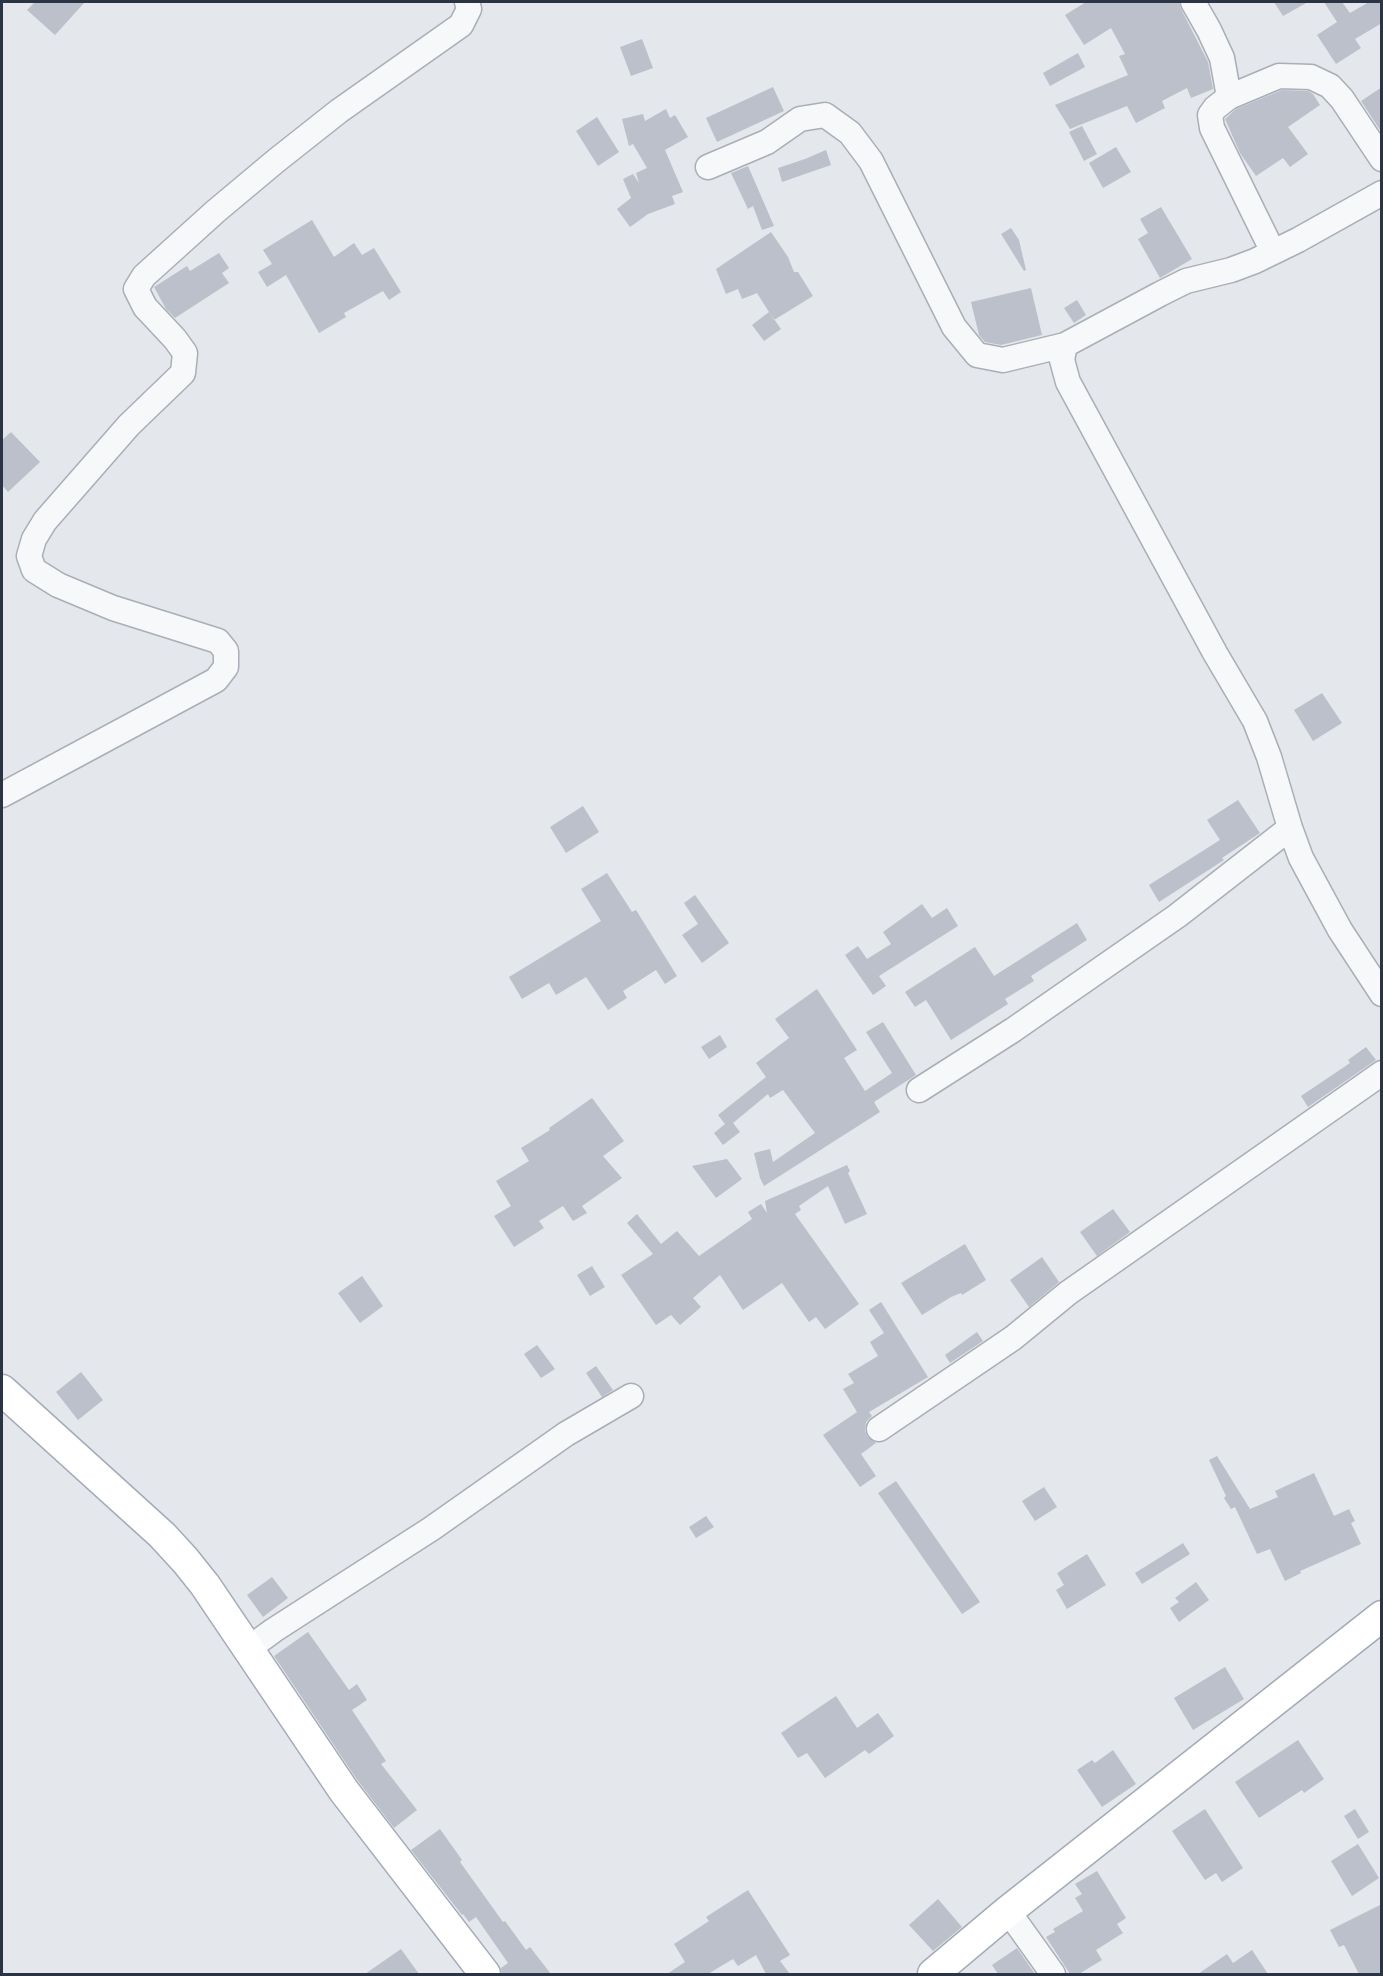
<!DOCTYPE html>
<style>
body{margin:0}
#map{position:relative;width:1383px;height:1976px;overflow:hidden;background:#e4e7ec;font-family:Quicksand,sans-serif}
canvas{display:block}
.frame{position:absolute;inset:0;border:3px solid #2b3445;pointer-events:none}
</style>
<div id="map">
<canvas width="1383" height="1976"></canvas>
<div class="frame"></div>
</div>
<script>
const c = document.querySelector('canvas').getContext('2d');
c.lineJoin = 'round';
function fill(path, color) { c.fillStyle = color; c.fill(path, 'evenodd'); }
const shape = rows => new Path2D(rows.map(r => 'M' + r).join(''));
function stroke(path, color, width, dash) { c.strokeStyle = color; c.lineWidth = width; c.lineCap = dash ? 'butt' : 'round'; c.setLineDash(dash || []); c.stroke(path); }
fill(shape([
 [35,2,85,2,55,35,27,10],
 [1086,2,1179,2,1181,9,1208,62,1213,89,1191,98,1187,88,1162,101,1165,108,1136,123,1127,106,1070,129,1055,105,1128,75,1119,56,1125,54,1111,28,1084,45,1065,15],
 [1274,2,1308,2,1283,16],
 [1324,2,1342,2,1350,13,1369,2,1382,2,1382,23,1355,39,1361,48,1336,64,1317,35,1337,22],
 [642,39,653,68,631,76,620,47],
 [1078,53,1085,67,1050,86,1043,73],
 [773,87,784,111,717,142,706,118],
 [1382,87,1382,133,1361,101],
 [1282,90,1308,91,1313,94,1320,105,1288,127,1308,154,1290,167,1283,158,1256,176,1240,153,1225,119,1236,109],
 [666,109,670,118,675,115,688,137,665,150,683,192,672,196,675,204,648,214,630,227,617,209,631,198,623,179,633,174,639,183,636,173,647,168,633,144,629,146,622,119,643,114,645,121],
 [597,117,619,152,598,166,576,131],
 [1082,126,1097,154,1084,161,1069,132],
 [1116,147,1131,172,1103,188,1089,163],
 [826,150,831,165,782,182,778,168,805,159],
 [748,166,774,226,762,230,753,206,748,209,731,173],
 [1161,207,1192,259,1160,278,1138,239,1148,233,1140,219],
 [312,220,334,257,354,243,362,255,374,248,401,292,389,300,383,291,344,313,346,317,319,333,286,275,267,287,258,272,272,264,263,250],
 [1011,228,1019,240,1026,270,1024,271,1001,234],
 [771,232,788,257,794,272,798,272,813,296,774,320,757,293,742,299,738,289,726,294,716,269],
 [219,253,229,268,222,273,229,283,175,318,166,309,154,287,187,266,190,271],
 [1031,288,1042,335,1001,345,985,342,979,335,971,302],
 [1077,300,1086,315,1074,323,1064,308],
 [769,312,781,329,764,341,752,325],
 [11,432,40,462,8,492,2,485,2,440],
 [1322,693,1342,723,1313,741,1294,710],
 [1238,800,1260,833,1222,858,1224,860,1159,902,1149,885,1220,840,1207,820],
 [583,806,599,832,566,853,550,827],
 [607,873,632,912,636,910,677,976,665,984,656,970,623,991,627,998,608,1010,586,977,556,995,549,983,522,999,509,977,601,921,581,889],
 [695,895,729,943,702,963,682,935,698,924,684,903],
 [922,904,932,918,947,908,958,926,879,976,886,986,873,995,845,955,858,946,867,959,891,944,883,932],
 [1077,923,1087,940,1031,976,1034,981,1005,999,1008,1004,951,1040,926,1000,915,1007,905,992,975,947,994,976],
 [817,989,857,1050,844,1058,865,1091,892,1073,866,1032,883,1022,916,1075,874,1102,880,1112,764,1186,760,1178,754,1153,770,1149,773,1162,815,1133,783,1090,770,1098,768,1094,733,1123,740,1132,723,1145,714,1133,725,1124,718,1115,766,1077,756,1063,789,1038,775,1019],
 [720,1035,727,1047,709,1059,701,1047],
 [1366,1047,1376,1060,1308,1107,1301,1096,1350,1063,1348,1060],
 [592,1098,624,1141,603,1156,622,1178,582,1206,587,1213,573,1221,563,1206,539,1221,544,1228,514,1247,494,1216,511,1206,496,1181,529,1161,521,1148,550,1130,549,1128],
 [727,1159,742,1179,716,1198,692,1166],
 [847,1165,850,1171,848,1173,867,1214,845,1224,828,1186,799,1206,801,1210,795,1214,859,1304,825,1329,816,1317,809,1322,782,1283,743,1310,720,1275,693,1298,701,1307,680,1325,671,1315,656,1325,621,1275,653,1254,627,1223,637,1214,661,1244,677,1231,699,1256,752,1219,748,1212,761,1204,767,1213,765,1201],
 [1113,1209,1130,1232,1097,1256,1080,1232],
 [965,1244,986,1280,962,1295,961,1293,951,1297,922,1315,901,1283],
 [1042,1257,1059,1282,1029,1307,1010,1280],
 [592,1266,605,1287,590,1296,577,1275],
 [362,1276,383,1306,360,1323,338,1293],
 [881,1302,928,1377,869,1412,872,1416,866,1422,865,1431,868,1437,876,1443,861,1454,876,1476,860,1487,823,1435,857,1412,843,1389,854,1383,848,1374,878,1356,870,1342,884,1333,869,1310],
 [977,1332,983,1341,950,1363,945,1355],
 [537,1345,555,1369,541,1378,524,1354],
 [596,1366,613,1390,602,1397,586,1373],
 [81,1372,103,1400,78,1420,56,1392],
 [1217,1456,1250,1509,1278,1497,1275,1491,1314,1473,1334,1516,1349,1509,1355,1521,1351,1523,1361,1544,1300,1571,1301,1573,1285,1581,1270,1549,1257,1554,1235,1507,1231,1509,1224,1498,1226,1496,1209,1460],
 [896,1481,980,1602,962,1614,878,1493],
 [1044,1487,1057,1507,1035,1521,1022,1501],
 [706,1516,714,1527,696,1538,689,1527],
 [1183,1543,1190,1554,1142,1584,1135,1573],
 [1087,1554,1106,1585,1067,1609,1056,1590,1064,1585,1057,1573],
 [272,1577,288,1598,263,1617,247,1595],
 [1196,1582,1209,1600,1179,1622,1170,1608,1179,1602,1175,1598],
 [308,1632,349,1690,357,1684,367,1700,352,1710,386,1761,381,1764,417,1810,394,1828,358,1781,274,1656],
 [1225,1667,1244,1699,1193,1730,1174,1698],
 [836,1696,857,1728,878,1713,894,1736,869,1754,865,1750,825,1778,807,1753,798,1758,781,1733],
 [1298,1740,1324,1779,1304,1793,1302,1790,1259,1818,1235,1782],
 [1113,1750,1136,1784,1102,1807,1077,1770,1092,1760,1095,1763],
 [1205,1809,1243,1868,1222,1882,1216,1873,1205,1880,1172,1831],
 [1355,1809,1369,1832,1358,1839,1344,1816],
 [440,1829,462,1860,460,1862,503,1922,505,1921,526,1950,530,1947,551,1974,502,1974,501,1968,508,1963,476,1917,469,1922,463,1914,462,1915,411,1850],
 [1358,1844,1379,1878,1352,1896,1331,1861],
 [1097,1871,1126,1918,1117,1924,1123,1933,1096,1950,1102,1960,1079,1974,1070,1974,1046,1937,1055,1932,1053,1929,1083,1911,1075,1898,1082,1894,1075,1884],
 [748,1890,790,1955,780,1961,790,1974,766,1974,756,1955,738,1966,733,1959,708,1974,667,1974,685,1962,674,1944,709,1921,706,1917],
 [938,1899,962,1927,933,1951,909,1925],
 [1382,1904,1382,1974,1359,1974,1344,1945,1339,1947,1330,1930],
 [1017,1948,1035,1974,998,1974,992,1965],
 [401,1949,419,1974,365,1974],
 [1252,1950,1268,1974,1198,1974,1227,1954,1233,1963]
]), '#bbc0ca');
const minor = shape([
 [1193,2,1209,30,1222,58,1229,97],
 [708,167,767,142,800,119,825,115,850,133,871,161,954,327,977,355,1003,360,1065,345],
 [1382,193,1298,240,1255,261,1231,270,1186,281,1160,294,1065,345,1062,360,1068,382,1215,653,1255,721,1269,757,1290,828,1301,858,1340,930,1382,994],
 [1273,252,1212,128,1210,115,1215,108,1229,97,1279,76,1311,77,1330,86,1342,99,1382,159],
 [2,795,216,680,226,667,226,651,218,641,113,608,58,585,34,570,29,556,34,539,45,521,129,425,183,373,185,353,175,339,145,307,136,289,144,276,216,211,277,160,339,111,461,25,469,9,467,2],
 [919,1090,1013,1030,1177,916,1290,828],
 [879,1429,1013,1338,1068,1293,1382,1073],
 [248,1649,274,1630,431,1529,566,1434,631,1396],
 [1008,1911,1053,1974]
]);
const major = shape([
 [2,1390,162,1535,185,1560,205,1585,344,1791,485,1974],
 [933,1974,1008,1911,1382,1616]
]);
stroke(minor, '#a9aeb7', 27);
stroke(major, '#a3abb8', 33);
stroke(minor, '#f7f8fa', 24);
stroke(major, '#fff', 30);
</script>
